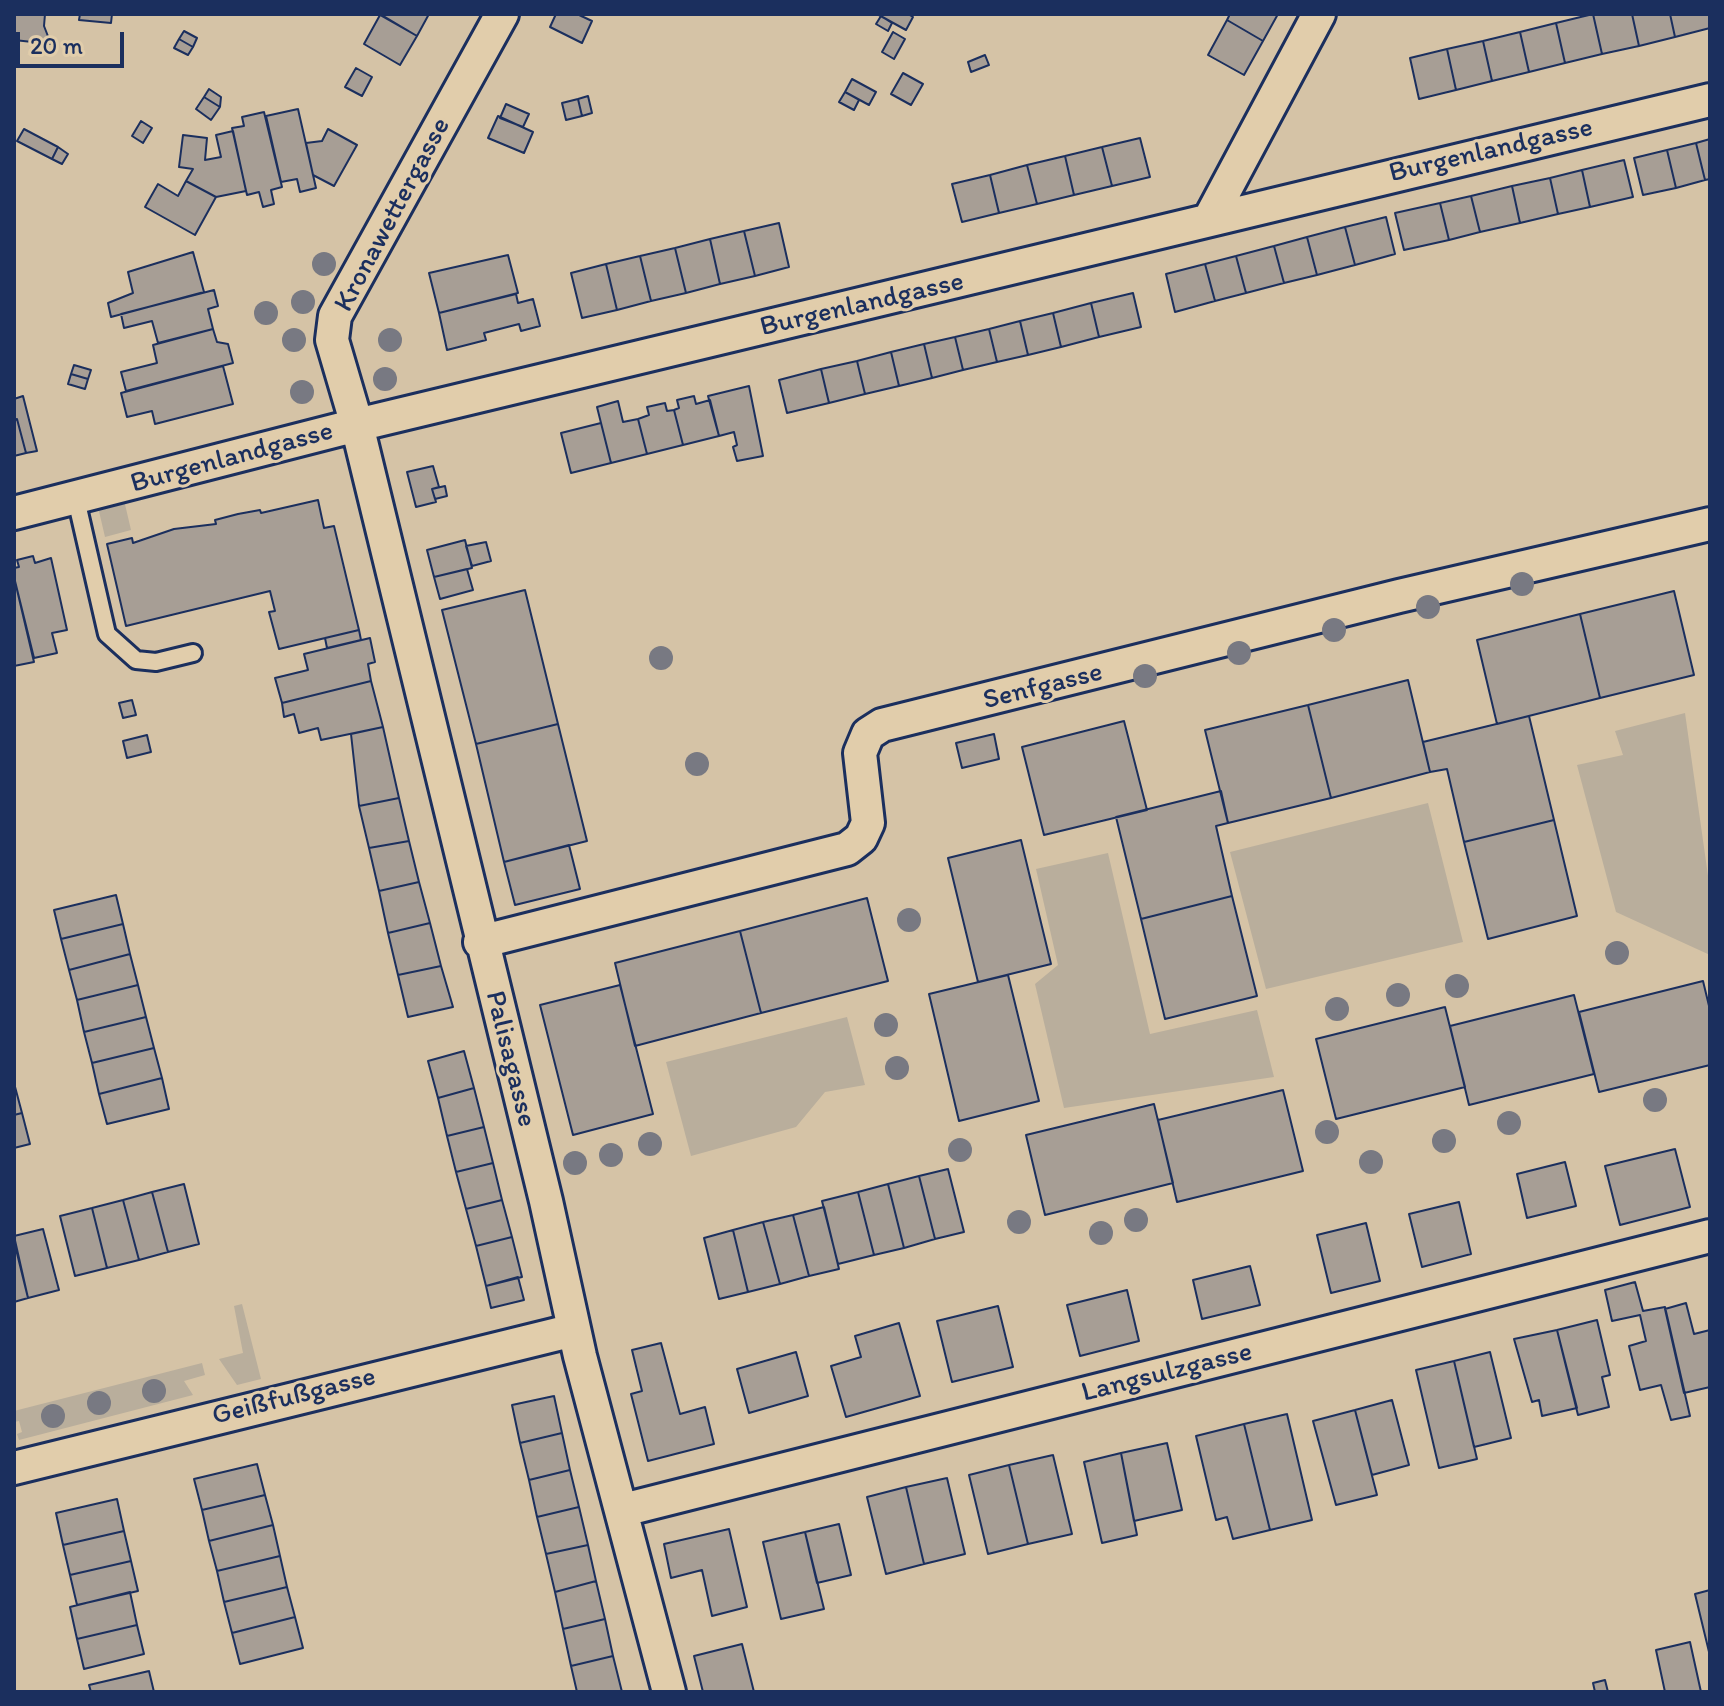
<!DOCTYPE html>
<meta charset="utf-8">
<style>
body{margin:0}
#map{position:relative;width:1724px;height:1706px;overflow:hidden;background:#d5c3a6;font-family:Itim,sans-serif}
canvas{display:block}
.frame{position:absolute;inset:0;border:16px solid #1b2f5e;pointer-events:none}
.scale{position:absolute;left:16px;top:32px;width:108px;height:36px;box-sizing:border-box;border:4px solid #1b2f5e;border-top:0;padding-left:10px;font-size:24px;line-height:28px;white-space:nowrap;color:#1b2f5e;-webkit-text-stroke:6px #e1cdab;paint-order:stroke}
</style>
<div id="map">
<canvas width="1724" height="1706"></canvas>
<div class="frame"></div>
<div class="scale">20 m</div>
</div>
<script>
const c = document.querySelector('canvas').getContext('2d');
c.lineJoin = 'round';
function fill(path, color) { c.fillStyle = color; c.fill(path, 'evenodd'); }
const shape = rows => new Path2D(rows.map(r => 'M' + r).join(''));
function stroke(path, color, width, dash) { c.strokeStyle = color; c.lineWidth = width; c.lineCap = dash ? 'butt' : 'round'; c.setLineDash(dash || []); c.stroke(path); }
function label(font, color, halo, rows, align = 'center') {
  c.font = font + ' Itim,sans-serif'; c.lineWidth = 6; c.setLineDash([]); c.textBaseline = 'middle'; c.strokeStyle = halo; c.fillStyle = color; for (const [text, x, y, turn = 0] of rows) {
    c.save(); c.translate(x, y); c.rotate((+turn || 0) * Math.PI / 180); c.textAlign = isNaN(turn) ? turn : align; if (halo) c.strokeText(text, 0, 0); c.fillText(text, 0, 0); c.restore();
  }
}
fill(shape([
 [124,500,131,530,105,537,98,507],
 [1685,713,1710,890,1710,955,1616,912,1577,765,1623,755,1615,731],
 [1428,803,1463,942,1266,989,1230,852],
 [1108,853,1150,1034,1257,1010,1274,1077,1064,1108,1035,984,1058,965,1036,869],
 [847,1017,865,1085,825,1092,796,1127,691,1156,666,1062],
 [242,1304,261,1379,237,1385,219,1359,243,1353,234,1306],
 [202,1363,205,1375,184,1381,193,1395,19,1440,17,1434,22,1432,19,1421,14,1422,14,1411]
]), '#b9ae9c');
const building = shape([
 [14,14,45,14,44,26,51,44,14,40,14,14],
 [80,14,112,14,111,23,79,20,80,14],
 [380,14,429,14,417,36,380,14],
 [556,14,577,14,592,21,582,43,550,27,556,14],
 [877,14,908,14,913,17,906,30,877,14],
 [1230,14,1278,14,1263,41,1227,20,1230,14],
 [1593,14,1632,14,1639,46,1602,54,1593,14],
 [1593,14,1602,54,1565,63,1556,23,1593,14],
 [1632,14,1670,14,1675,37,1639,46,1632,14],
 [1670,14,1709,14,1710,28,1675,37,1670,14],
 [380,15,417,36,400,65,364,44,380,15],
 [881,16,892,23,888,31,876,24,881,16],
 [1227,20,1263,41,1244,75,1208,55,1227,20],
 [1556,23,1565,63,1529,72,1520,32,1556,23],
 [184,31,197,38,193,47,179,39,184,31],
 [893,32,905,39,894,59,882,52,893,32],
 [1520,32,1529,72,1492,81,1483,41,1520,32],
 [179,39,193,47,188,55,174,48,179,39],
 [1483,41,1492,81,1456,90,1447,49,1483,41],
 [1447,49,1456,90,1419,99,1410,58,1447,49],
 [985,55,989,65,971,72,968,62,985,55],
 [356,68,372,77,362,96,345,87,356,68],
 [903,73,923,84,911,105,891,94,903,73],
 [852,79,876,92,869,105,845,92,852,79],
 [209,89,221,97,220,107,204,97,209,89],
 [845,92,859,100,854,110,839,102,845,92],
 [588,96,592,113,582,116,578,99,588,96],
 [204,97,220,107,211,120,196,109,204,97],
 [578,99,582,116,566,120,562,103,578,99],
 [506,104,529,114,523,127,500,118,506,104],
 [298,109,316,188,300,192,297,179,281,182,266,116,298,109],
 [264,112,282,187,271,190,274,204,263,207,259,192,247,195,232,128,244,126,242,117,264,112],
 [498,116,533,132,524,153,488,138,498,116],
 [141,121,152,128,143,143,132,136,141,121],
 [24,129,58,147,52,159,17,141,24,129],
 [328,129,357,145,334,186,313,175,306,143,322,141,328,129],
 [233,131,246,191,216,197,186,181,193,169,179,167,183,135,207,138,205,160,221,157,216,135,233,131],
 [1140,138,1150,177,1112,186,1102,147,1140,138],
 [1710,139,1710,179,1705,180,1696,143,1710,139],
 [1696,143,1705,180,1676,188,1667,150,1696,143],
 [58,147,68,154,62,164,52,159,58,147],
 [1102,147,1112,186,1074,195,1065,156,1102,147],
 [1667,150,1676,188,1643,195,1634,158,1667,150],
 [1065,156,1074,195,1037,204,1027,165,1065,156],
 [1624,160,1633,197,1590,207,1582,170,1624,160],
 [1027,165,1037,204,999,213,990,175,1027,165],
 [1582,170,1590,207,1558,214,1550,178,1582,170],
 [990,175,999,213,962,222,952,184,990,175],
 [1550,178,1558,214,1520,223,1512,186,1550,178],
 [186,181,216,197,195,235,145,207,158,184,178,196,186,181],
 [1512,186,1520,223,1480,232,1471,196,1512,186],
 [1471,196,1480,232,1449,240,1440,203,1471,196],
 [1440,203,1449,240,1404,250,1395,213,1440,203],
 [1386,217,1395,254,1355,265,1345,227,1386,217],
 [779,223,789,267,755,276,744,231,779,223],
 [1345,227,1355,265,1317,275,1307,237,1345,227],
 [744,231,755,276,720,284,710,239,744,231],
 [1307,237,1317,275,1284,283,1274,246,1307,237],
 [710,239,720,284,686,293,675,248,710,239],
 [1274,246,1284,283,1246,293,1236,256,1274,246],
 [675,248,686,293,651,301,640,256,675,248],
 [193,252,204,292,111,317,108,303,133,293,128,272,193,252],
 [508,255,518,293,439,313,429,273,508,255],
 [640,256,651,301,617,310,606,264,640,256],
 [1236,256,1246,293,1215,301,1205,264,1236,256],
 [606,264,617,310,582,318,571,273,606,264],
 [1205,264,1215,301,1175,312,1166,274,1205,264],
 [214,290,218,306,208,309,213,329,158,343,152,321,124,328,121,314,214,290],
 [1133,293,1141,327,1099,337,1091,303,1133,293],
 [516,294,518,303,533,299,540,326,521,331,519,324,484,333,486,340,447,350,439,313,516,294],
 [1091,303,1099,337,1061,347,1053,313,1091,303],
 [1053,313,1061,347,1028,355,1020,321,1053,313],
 [1020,321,1028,355,997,362,989,329,1020,321],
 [213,329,217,342,228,344,233,363,126,391,121,372,157,363,153,345,213,329],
 [989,329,997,362,963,370,955,337,989,329],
 [955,337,963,370,932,378,924,344,955,337],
 [924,344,932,378,899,386,891,352,924,344],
 [891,352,899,386,865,394,857,361,891,352],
 [857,361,865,394,829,403,821,369,857,361],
 [74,365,91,370,88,379,71,374,74,365],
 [223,366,233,404,155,424,152,411,127,417,121,393,223,366],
 [821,369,829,403,787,413,779,380,821,369],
 [71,374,88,379,85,389,68,384,71,374],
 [749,386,763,456,737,461,733,447,737,445,734,432,719,436,708,396,749,386],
 [23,396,37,451,26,453,17,419,14,420,14,399,23,396],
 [694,396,696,404,710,400,719,436,683,445,674,410,679,408,677,400,694,396],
 [618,401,623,422,638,419,647,454,611,463,597,407,618,401],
 [665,403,667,411,674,410,683,445,647,454,638,419,649,415,647,407,665,403],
 [17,419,26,453,14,456,14,420,17,419],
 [601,423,611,463,571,473,561,433,601,423],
 [433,466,439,487,432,489,436,502,416,507,407,472,433,466],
 [445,486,447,496,435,499,432,489,445,486],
 [318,500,324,528,334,526,359,630,279,649,269,612,275,611,270,591,126,626,107,544,132,538,133,543,174,529,216,524,215,520,238,514,260,510,261,513,318,500],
 [465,540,472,568,434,577,427,550,465,540],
 [486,542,491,561,472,566,466,546,486,542],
 [33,556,35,563,51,558,67,630,52,633,57,653,34,658,14,577,14,568,19,567,17,560,33,556],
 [467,569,473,590,440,599,434,577,467,569],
 [14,577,34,662,14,666,14,577],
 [525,590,558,724,476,744,442,610,525,590],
 [1674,591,1694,675,1600,698,1580,614,1674,591],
 [1580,614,1600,698,1497,724,1477,640,1580,614],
 [359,630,361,640,327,648,325,638,359,630],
 [370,638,375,662,368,664,371,681,282,703,275,678,308,670,304,654,370,638],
 [1408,680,1430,772,1331,798,1308,705,1408,680],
 [371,681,383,727,321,740,318,728,299,733,294,714,284,717,282,703,371,681],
 [132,700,136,715,123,718,119,703,132,700],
 [1308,705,1331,798,1228,823,1205,730,1308,705],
 [1529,716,1554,820,1464,842,1447,769,1430,772,1423,742,1529,716],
 [1124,721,1147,810,1044,835,1022,747,1124,721],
 [558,724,587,841,504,862,476,744,558,724],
 [383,727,399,798,359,806,351,734,383,727],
 [994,734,999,759,962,768,956,743,994,734],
 [147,735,151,752,127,758,123,741,147,735],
 [1221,791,1228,823,1216,826,1232,896,1141,919,1116,817,1221,791],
 [399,798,409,841,369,848,359,806,399,798],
 [1554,820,1577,916,1488,939,1464,842,1554,820],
 [1021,840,1051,964,978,982,948,858,1021,840],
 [409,841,419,882,379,891,369,848,409,841],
 [569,845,580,889,515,905,504,862,569,845],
 [419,882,430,923,388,933,379,891,419,882],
 [116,895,123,924,61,939,54,910,116,895],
 [1232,896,1257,996,1165,1019,1141,919,1232,896],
 [867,898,888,981,761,1013,740,931,867,898],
 [430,923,441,966,398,975,388,933,430,923],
 [123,924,130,954,69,970,61,939,123,924],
 [740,931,761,1013,635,1046,615,963,740,931],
 [130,954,138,985,77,1000,69,970,130,954],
 [441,966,453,1007,408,1017,398,975,441,966],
 [1008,975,1039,1101,959,1121,929,994,1008,975],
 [1703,981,1710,1010,1710,1065,1599,1092,1579,1012,1703,981],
 [138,985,146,1017,84,1032,77,1000,138,985],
 [620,985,653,1114,573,1135,540,1005,620,985],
 [1574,995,1594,1074,1469,1105,1450,1026,1574,995],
 [1445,1007,1465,1087,1336,1119,1316,1039,1445,1007],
 [146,1017,154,1048,92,1063,84,1032,146,1017],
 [154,1048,162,1078,99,1094,92,1063,154,1048],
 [464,1051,474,1088,438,1098,428,1061,464,1051],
 [162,1078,169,1109,107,1124,99,1094,162,1078],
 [14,1083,22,1113,14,1115,14,1083],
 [474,1088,484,1127,447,1136,438,1098,474,1088],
 [1283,1090,1303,1171,1177,1202,1158,1120,1283,1090],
 [1154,1104,1173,1183,1045,1215,1026,1135,1154,1104],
 [22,1113,30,1144,14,1148,14,1115,22,1113],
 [484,1127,493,1163,456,1172,447,1136,484,1127],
 [1675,1149,1690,1207,1620,1225,1605,1166,1675,1149],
 [1565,1162,1576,1206,1527,1218,1517,1174,1565,1162],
 [493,1163,502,1200,466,1209,456,1172,493,1163],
 [948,1169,964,1232,935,1239,919,1176,948,1169],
 [919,1176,935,1239,904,1248,888,1184,919,1176],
 [184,1184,199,1244,168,1252,152,1192,184,1184],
 [888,1184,904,1248,874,1255,858,1192,888,1184],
 [152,1192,168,1252,139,1260,123,1200,152,1192],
 [858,1192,874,1255,838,1264,822,1201,858,1192],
 [123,1200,139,1260,107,1268,92,1208,123,1200],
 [502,1200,512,1237,476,1246,466,1209,502,1200],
 [1459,1202,1471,1254,1422,1267,1409,1214,1459,1202],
 [824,1207,839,1269,809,1276,793,1215,824,1207],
 [92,1208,107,1268,75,1276,60,1216,92,1208],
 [793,1215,809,1276,780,1284,763,1222,793,1215],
 [763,1222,780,1284,748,1292,733,1230,763,1222],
 [1366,1223,1380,1281,1331,1293,1317,1235,1366,1223],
 [43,1229,59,1290,28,1298,14,1236,43,1229],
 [733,1230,748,1292,719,1299,704,1238,733,1230],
 [512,1237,522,1277,486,1286,476,1246,512,1237],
 [14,1241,28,1298,14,1302,14,1241],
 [1250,1266,1260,1305,1202,1319,1193,1280,1250,1266],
 [518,1277,524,1300,491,1308,486,1286,518,1277],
 [1635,1282,1643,1311,1665,1307,1690,1416,1671,1420,1661,1385,1640,1390,1629,1346,1646,1341,1640,1315,1612,1321,1605,1290,1635,1282],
 [1127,1290,1139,1341,1080,1356,1067,1305,1127,1290],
 [1686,1303,1694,1334,1710,1330,1710,1387,1684,1393,1665,1309,1686,1303],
 [998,1306,1013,1367,952,1382,937,1321,998,1306],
 [1597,1320,1610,1375,1602,1377,1609,1407,1578,1415,1557,1330,1597,1320],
 [899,1323,920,1396,846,1417,831,1366,861,1357,855,1336,899,1323],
 [1557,1330,1577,1408,1542,1416,1539,1400,1532,1402,1514,1339,1557,1330],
 [661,1343,680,1414,705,1407,714,1444,648,1461,631,1394,642,1391,632,1350,661,1343],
 [796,1352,808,1396,749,1413,737,1369,796,1352],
 [1490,1352,1511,1438,1474,1447,1454,1361,1490,1352],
 [1454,1361,1477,1459,1439,1468,1416,1370,1454,1361],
 [554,1396,562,1433,520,1443,512,1405,554,1396],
 [1392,1400,1409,1465,1372,1475,1355,1410,1392,1400],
 [1355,1410,1377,1495,1336,1505,1313,1421,1355,1410],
 [1287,1414,1312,1520,1270,1530,1244,1424,1287,1414],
 [1244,1424,1270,1530,1233,1539,1227,1517,1216,1520,1196,1436,1244,1424],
 [562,1433,570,1470,529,1480,520,1443,562,1433],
 [1167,1443,1182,1510,1134,1521,1121,1453,1167,1443],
 [1121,1453,1137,1535,1102,1543,1084,1462,1121,1453],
 [1053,1455,1072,1534,1028,1544,1009,1465,1053,1455],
 [257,1464,265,1495,202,1510,194,1479,257,1464],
 [1009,1465,1028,1544,988,1554,969,1475,1009,1465],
 [570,1470,579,1507,537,1517,529,1480,570,1470],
 [947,1478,965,1554,924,1564,906,1487,947,1478],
 [906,1487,924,1564,886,1574,867,1497,906,1487],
 [265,1495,273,1525,209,1541,202,1510,265,1495],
 [117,1499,124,1531,63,1545,56,1513,117,1499],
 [579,1507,588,1545,546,1554,537,1517,579,1507],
 [839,1524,851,1575,817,1583,805,1532,839,1524],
 [273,1525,280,1556,217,1571,209,1541,273,1525],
 [729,1529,747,1607,712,1616,702,1570,671,1578,664,1544,729,1529],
 [124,1531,131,1561,70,1575,63,1545,124,1531],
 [805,1532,824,1609,781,1619,763,1542,805,1532],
 [588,1545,596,1581,555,1592,546,1554,588,1545],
 [280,1556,287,1587,224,1602,217,1571,280,1556],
 [131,1561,138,1591,77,1605,70,1575,131,1561],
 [596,1581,605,1619,563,1629,555,1592,596,1581],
 [287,1587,295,1617,232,1633,224,1602,287,1587],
 [1710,1590,1710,1656,1695,1594,1710,1590],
 [130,1592,137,1625,77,1639,70,1607,130,1592],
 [295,1617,303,1648,240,1664,232,1633,295,1617],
 [605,1619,613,1656,571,1666,563,1629,605,1619],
 [137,1625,144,1654,84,1669,77,1639,137,1625],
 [1690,1642,1701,1692,1665,1692,1656,1650,1690,1642],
 [742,1644,754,1692,703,1692,694,1656,742,1644],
 [613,1656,622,1692,577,1692,571,1666,613,1656],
 [149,1671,154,1692,91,1692,89,1685,149,1671],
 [1605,1680,1608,1692,1595,1692,1593,1683,1605,1680]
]);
fill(building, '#a79e95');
stroke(building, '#1b2f5e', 2);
const service = shape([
 [76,499,107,634,136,660,156,662,193,653]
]);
const minor = shape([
 [502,14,335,316,332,340,357,425,546,1201,580,1356,669,1692],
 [1210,218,1319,14],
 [14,513,357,425,1710,100],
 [480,942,847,849,861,838,868,823,860,753,868,734,882,725,1399,596,1710,524],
 [14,1468,574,1330],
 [623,1510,1710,1236]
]);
stroke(service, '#1b2f5e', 22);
stroke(minor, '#1b2f5e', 38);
stroke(service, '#e1cdab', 16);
stroke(minor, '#e1cdab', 32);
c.fillStyle = '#787982';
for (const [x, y] of [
 [324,264],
 [303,302],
 [266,313],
 [294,340],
 [390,340],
 [385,379],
 [302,392],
 [1522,584],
 [1428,607],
 [1334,630],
 [1239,653],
 [661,658],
 [1145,676],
 [697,764],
 [909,920],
 [1617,953],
 [1457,986],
 [1398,995],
 [1337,1009],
 [886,1025],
 [897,1068],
 [1655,1100],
 [1509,1123],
 [1327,1132],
 [1444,1141],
 [650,1144],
 [960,1150],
 [611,1155],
 [1371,1162],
 [575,1163],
 [1136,1220],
 [1019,1222],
 [1101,1233],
 [154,1391],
 [99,1403],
 [53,1416]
]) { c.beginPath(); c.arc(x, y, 12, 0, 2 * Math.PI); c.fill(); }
label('28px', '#1b2f5e', '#e1cdab', [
 ["Burgenlandgasse",1491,151,-13],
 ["Kronawettergasse",393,215,-62],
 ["Burgenlandgasse",862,305,-13],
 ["Burgenlandgasse",232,458,-15],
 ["Senfgasse",1043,687,-14],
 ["Palisagasse",510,1059,76],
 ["Langsulzgasse",1167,1373,-14],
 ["Geißfußgasse",294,1397,-14]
]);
</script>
